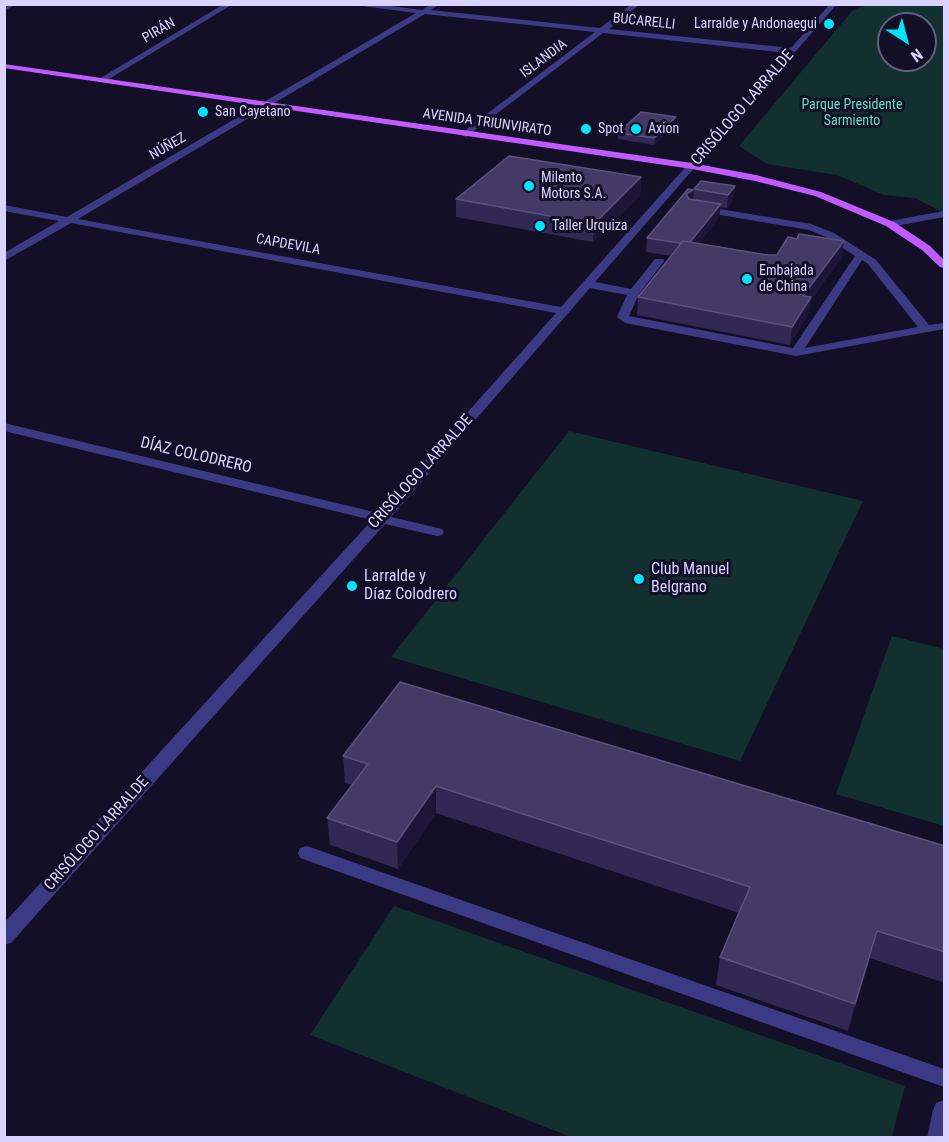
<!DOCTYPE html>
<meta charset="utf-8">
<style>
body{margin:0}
#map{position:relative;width:949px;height:1142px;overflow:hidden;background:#130f26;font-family:"Roboto Condensed",sans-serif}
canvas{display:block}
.frame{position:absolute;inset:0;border:6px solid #d9d4ff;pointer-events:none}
.north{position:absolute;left:877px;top:12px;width:60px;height:60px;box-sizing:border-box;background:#130f26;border:2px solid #625e7d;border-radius:50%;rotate:144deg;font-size:16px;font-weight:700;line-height:24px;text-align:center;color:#d9d4ff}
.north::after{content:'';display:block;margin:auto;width:21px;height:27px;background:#00e5ff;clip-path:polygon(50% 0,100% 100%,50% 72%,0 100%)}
</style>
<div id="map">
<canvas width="949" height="1142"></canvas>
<div class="frame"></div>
<div class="north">N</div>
</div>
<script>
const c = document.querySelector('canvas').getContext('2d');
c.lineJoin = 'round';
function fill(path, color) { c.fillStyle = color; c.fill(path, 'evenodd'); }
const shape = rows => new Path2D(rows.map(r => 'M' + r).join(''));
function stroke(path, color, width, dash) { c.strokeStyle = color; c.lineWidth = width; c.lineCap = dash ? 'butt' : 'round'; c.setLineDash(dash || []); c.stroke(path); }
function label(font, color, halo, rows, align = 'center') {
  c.font = font + ' "Roboto Condensed",sans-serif'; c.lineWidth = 6; c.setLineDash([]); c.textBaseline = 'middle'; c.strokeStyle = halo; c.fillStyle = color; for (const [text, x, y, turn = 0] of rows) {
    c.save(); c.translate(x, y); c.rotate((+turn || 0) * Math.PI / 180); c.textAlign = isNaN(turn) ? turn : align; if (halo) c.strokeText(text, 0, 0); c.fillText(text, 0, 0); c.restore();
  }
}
fill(shape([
 [864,5,944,5,944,213,915,198,884,195,837,175,767,164,739,146,852,11],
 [889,24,925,24,925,60,889,60],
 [569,431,863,501,740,761,391,657],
 [892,636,944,649,944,826,836,794],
 [394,906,905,1086,892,1137,571,1137,310,1035]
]), '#12302f');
fill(shape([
 [7,4,17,4,4,11,4,6,7,4],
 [224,4,233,4,104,82,97,80,224,4],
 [347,4,375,4,422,10,431,4,440,4,431,10,600,28,632,4,640,4,609,29,791,48,830,4,837,4,595,282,631,289,655,259,663,259,664,261,639,294,629,316,793,348,855,256,826,237,809,230,697,211,696,209,701,206,811,224,834,233,876,260,929,325,944,323,944,329,796,356,625,323,617,317,627,295,590,288,391,517,442,529,444,532,442,535,437,536,385,524,11,943,4,945,4,923,372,520,4,431,4,423,378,513,556,313,71,223,4,261,4,253,59,221,4,211,4,205,67,217,416,13,347,4],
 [425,14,595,32,463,132,463,136,466,137,603,33,787,53,561,307,78,219,425,14],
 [862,260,868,264,918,327,805,348,862,260],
 [944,211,944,217,890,227,885,224,890,221,944,211],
 [307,846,944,1069,944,1087,300,858,298,853,300,848,307,846],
 [944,1100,944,1138,927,1138,933,1110,936,1103,944,1100]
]), '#3d3a85');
fill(shape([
 [4,64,692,163,756,175,821,192,894,222,930,246,944,260,944,268,940,267,922,250,886,226,815,196,755,181,692,169,4,68,4,64]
]), '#c25bff');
fill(shape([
 [675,124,654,145,618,139,618,133],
 [641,177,640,195,593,242,456,217,456,199],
 [735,186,733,200,727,208,720,207,719,217,699,243,767,255,777,255,797,239,844,241,841,258,811,300,808,315,790,345,637,315,638,297,671,256,646,252,647,238,693,199,694,189],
 [343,756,945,846,945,983,870,958,848,1031,716,985,720,957,739,913,436,813,398,869,330,845,327,818,352,785,345,783]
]), '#312854');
fill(shape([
 [676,117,675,124,654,145,654,138],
 [641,177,640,195,593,242,594,224],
 [735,186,733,200,727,208,728,195],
 [693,190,692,203,686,194],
 [721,204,719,217,686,259,688,245],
 [844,241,841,258,811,300,808,315,790,345,792,327,803,296],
 [436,786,436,813,398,869,397,842],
 [877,931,870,958,848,1031,855,1004]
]), '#1d163a');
const building = shape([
 [641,112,676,117,654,138,618,133,641,112],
 [509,156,641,177,594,224,456,199,509,156],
 [701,181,735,186,728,195,694,189,701,181],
 [688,189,693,190,686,194,689,199,721,204,690,242,683,241,680,243,647,238,688,189],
 [799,234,844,241,803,296,811,297,792,327,638,297,683,241,767,255,777,255,788,237,797,239,799,234],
 [400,682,945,846,945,952,877,931,855,1004,720,957,750,887,436,786,397,842,327,818,368,764,343,756,400,682]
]);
fill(building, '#433a66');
stroke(building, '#5a527e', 1.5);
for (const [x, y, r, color] of [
 [829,24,6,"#00e5ff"],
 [203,112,6,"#00e5ff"],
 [586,129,6,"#00e5ff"],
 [636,129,6,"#00e5ff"],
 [529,186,6,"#00e5ff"],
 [540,226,6,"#00e5ff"],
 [747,279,6,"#00e5ff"],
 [639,579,6,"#00e5ff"],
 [352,586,6,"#00e5ff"]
]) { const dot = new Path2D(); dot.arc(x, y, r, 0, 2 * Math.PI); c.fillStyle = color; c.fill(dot); stroke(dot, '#130f26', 2); }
label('14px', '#d9d4ff', '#130f26', [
 ["BUCARELLI",644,22,6],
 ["PIRÁN",159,31,-30],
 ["ISLANDIA",544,59,-37],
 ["AVENIDA TRIUNVIRATO",487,123,8],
 ["NÚÑEZ",168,147,-30],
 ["CAPDEVILA",288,245,10]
]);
label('14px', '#d9d4ff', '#130f26', [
 ["Larralde y Andonaegui",817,24,"right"],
 ["San Cayetano",215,112],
 ["Spot",598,129],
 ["Axion",648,129],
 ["Milento",541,178],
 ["Motors S.A.",541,194],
 ["Taller Urquiza",552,226],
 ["Embajada",759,271],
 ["de China",759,287]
], 'left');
label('14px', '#5fe0c0', '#130f26', [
 ["Parque Presidente",852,105],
 ["Sarmiento",852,121]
]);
label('16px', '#d9d4ff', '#130f26', [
 ["CRISÓLOGO LARRALDE",743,108,-49],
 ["DÍAZ COLODRERO",196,456,13],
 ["CRISÓLOGO LARRALDE",421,472,-48],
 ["CRISÓLOGO LARRALDE",97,834,-48]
]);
label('16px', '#d9d4ff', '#130f26', [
 ["Club Manuel",651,570],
 ["Belgrano",651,588],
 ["Larralde y",364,577],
 ["Díaz Colodrero",364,595]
], 'left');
</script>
